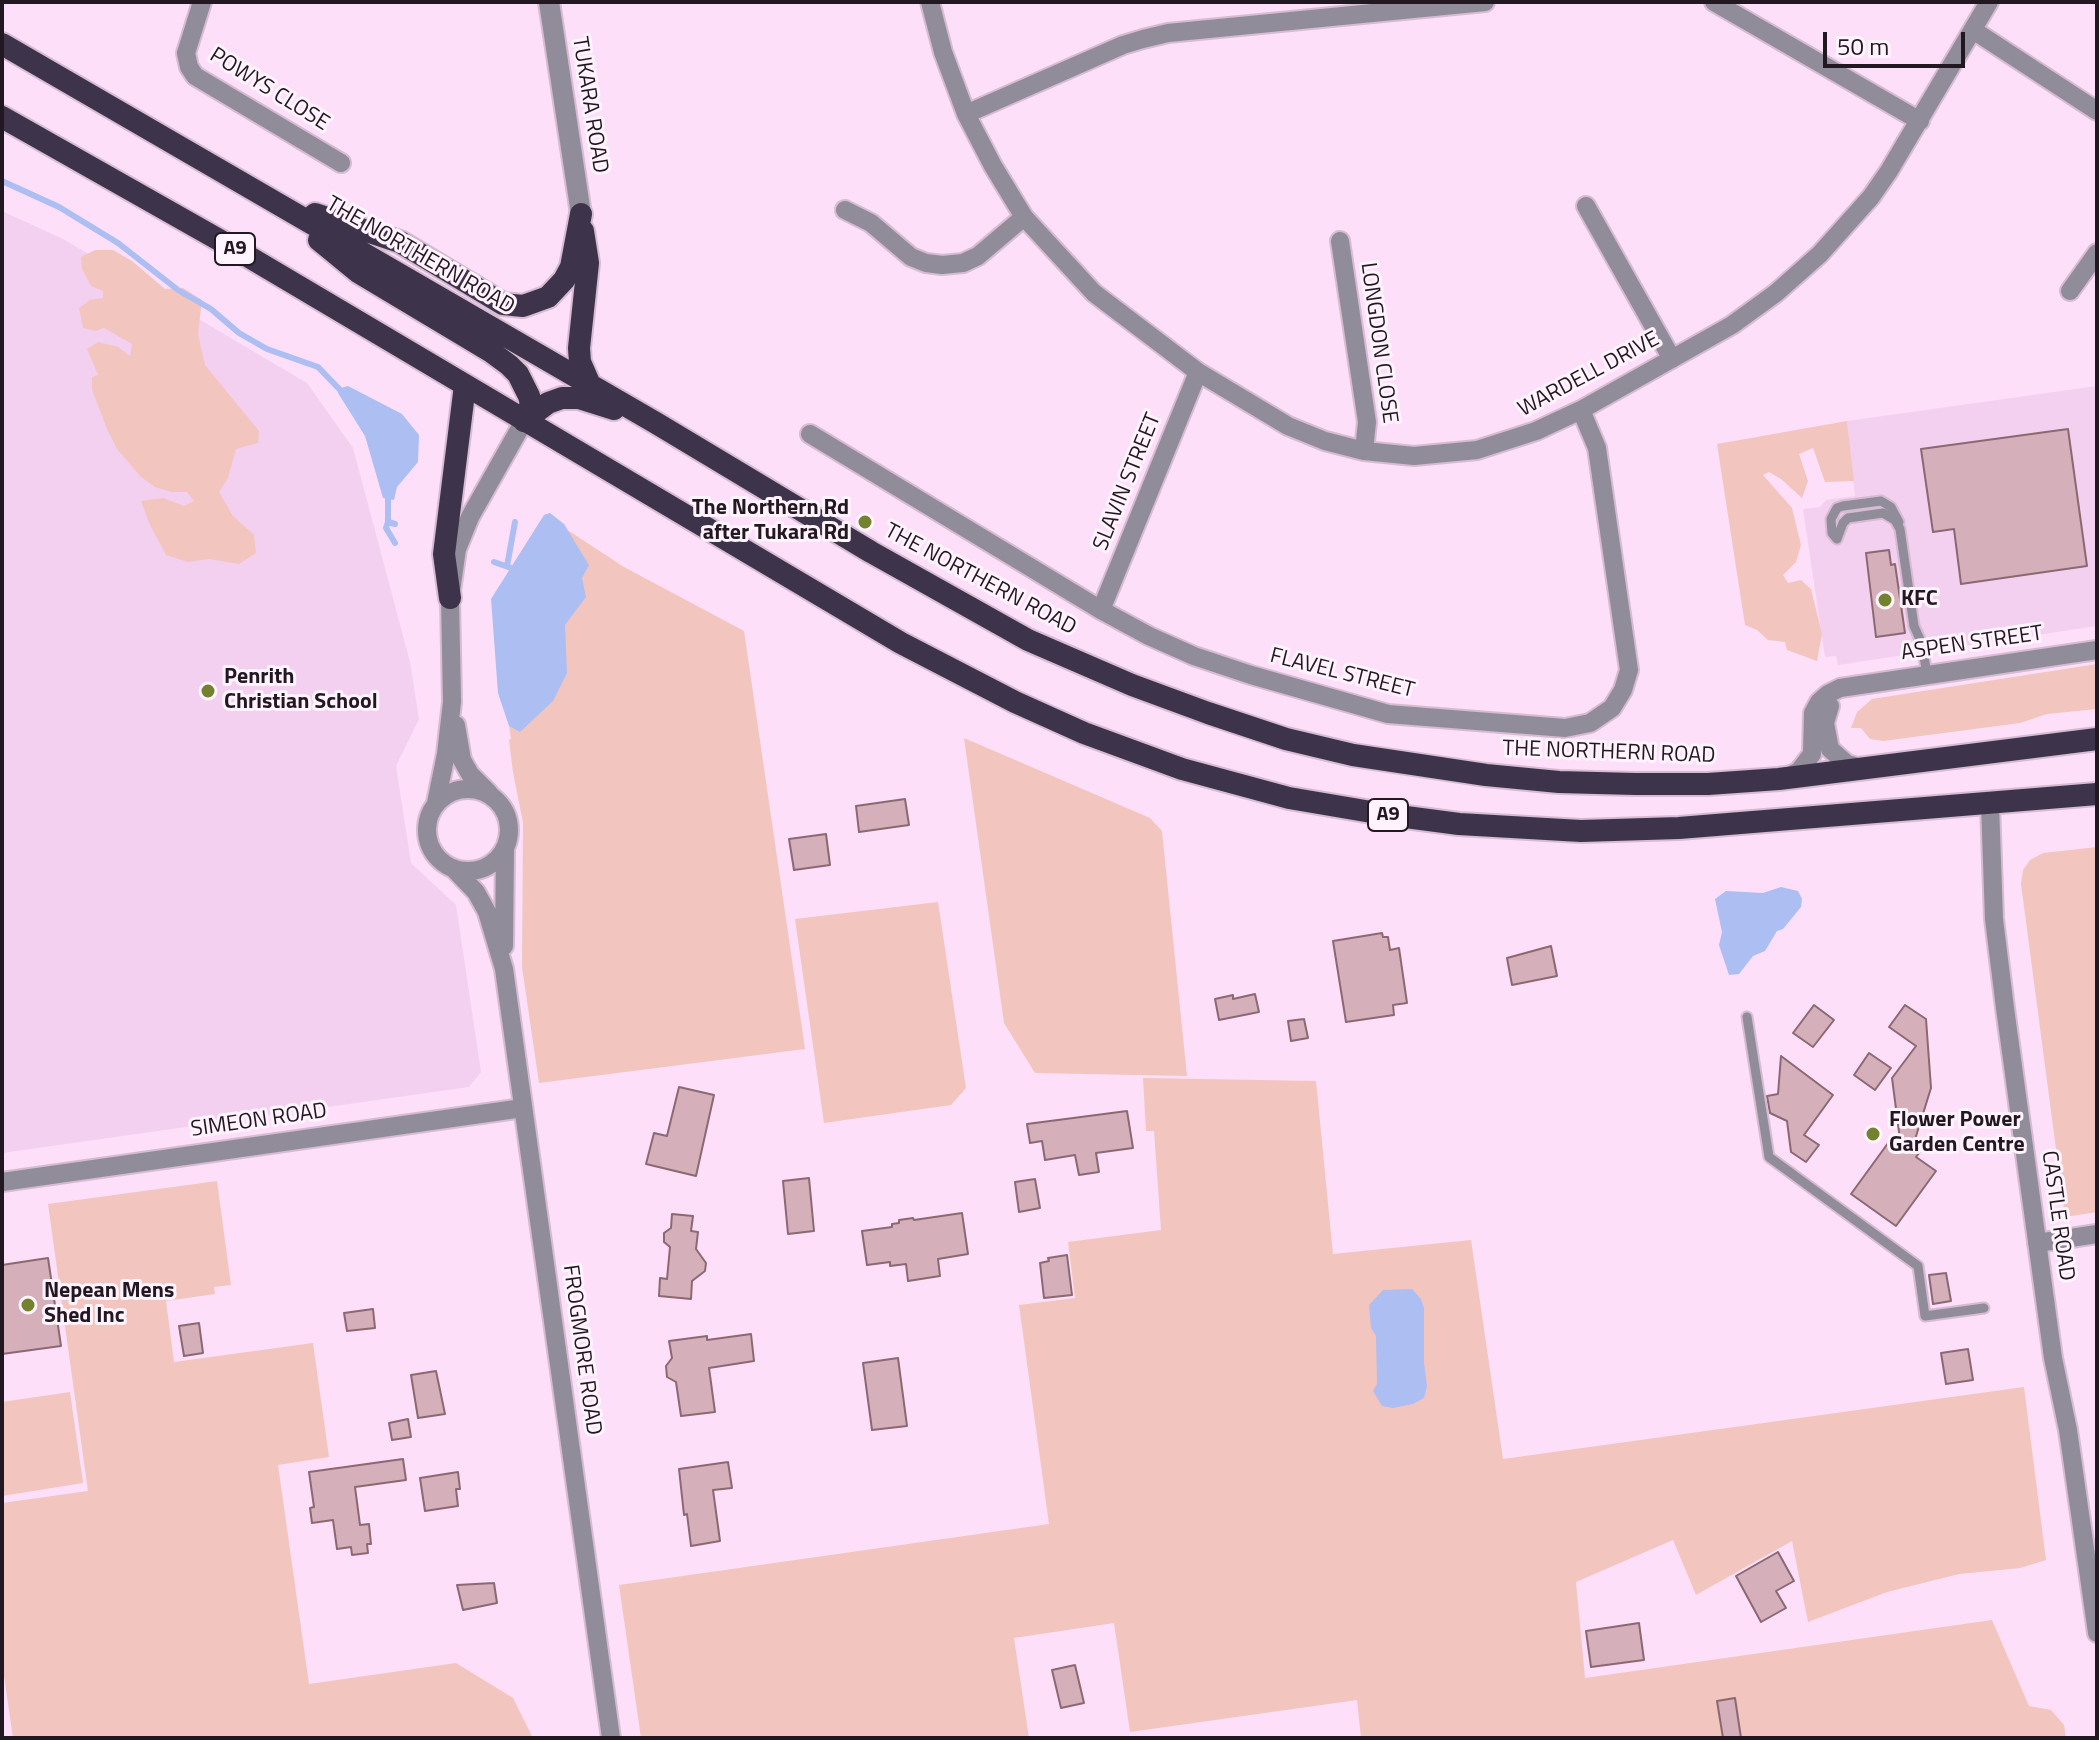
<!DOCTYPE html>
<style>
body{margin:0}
#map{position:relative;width:2099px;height:1740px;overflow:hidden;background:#fddff9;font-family:"Titillium Web",sans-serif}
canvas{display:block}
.frame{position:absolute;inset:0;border:4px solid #221821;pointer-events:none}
.scale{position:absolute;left:1823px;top:32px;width:142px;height:36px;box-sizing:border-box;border:4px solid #221821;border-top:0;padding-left:10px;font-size:24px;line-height:28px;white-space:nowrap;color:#221821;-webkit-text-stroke:6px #fff3fd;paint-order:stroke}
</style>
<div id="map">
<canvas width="2099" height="1740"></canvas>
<div class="frame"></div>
<div class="scale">50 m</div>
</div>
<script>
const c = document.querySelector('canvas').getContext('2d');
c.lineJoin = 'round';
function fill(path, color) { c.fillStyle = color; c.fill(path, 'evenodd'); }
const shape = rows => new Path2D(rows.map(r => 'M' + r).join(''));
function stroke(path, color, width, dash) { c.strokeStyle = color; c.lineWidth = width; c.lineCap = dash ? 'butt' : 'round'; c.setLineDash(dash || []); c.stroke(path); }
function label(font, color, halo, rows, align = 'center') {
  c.font = font + ' "Titillium Web",sans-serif'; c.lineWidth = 6; c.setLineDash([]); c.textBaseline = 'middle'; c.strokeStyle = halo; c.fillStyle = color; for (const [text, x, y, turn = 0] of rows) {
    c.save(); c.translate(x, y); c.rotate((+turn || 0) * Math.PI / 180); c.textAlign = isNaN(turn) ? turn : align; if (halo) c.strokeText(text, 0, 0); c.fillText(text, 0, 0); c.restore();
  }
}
fill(shape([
 [2,211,63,239,307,383,353,448,410,662,419,719,396,766,411,863,456,905,481,1072,469,1087,2,1153],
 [2097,386,2097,626,1838,665,1836,656,1825,657,1803,509,1820,507,1826,500,1855,496,1847,421]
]), '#f3d0f0');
fill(shape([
 [95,250,113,250,132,261,165,289,183,288,202,300,198,334,205,365,259,431,258,443,236,449,228,478,219,492,233,516,254,535,256,553,239,564,209,559,188,562,166,555,150,525,141,501,163,498,184,506,194,501,187,492,171,492,155,487,141,477,117,449,107,429,92,390,92,377,98,375,87,349,98,342,118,347,130,356,132,344,104,328,95,331,83,328,79,308,90,300,103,298,103,291,91,286,82,269,81,257],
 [1847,421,1854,481,1825,482,1813,448,1799,454,1808,481,1802,498,1781,479,1769,472,1763,475,1792,508,1801,545,1796,562,1783,575,1788,583,1801,580,1811,589,1822,634,1817,661,1787,650,1785,642,1768,640,1757,630,1745,625,1717,444],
 [546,516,624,567,744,631,805,1049,539,1083,522,967,523,823,513,772,509,740,511,739,492,605],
 [2097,664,2097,709,2047,714,2020,723,1883,741,1870,739,1861,728,1851,728,1857,712,1872,699],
 [964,738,1150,818,1162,831,1187,1076,1035,1073,1004,1023],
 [2097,847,2097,1212,2065,1217,2021,884,2023,870,2030,860,2043,853],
 [938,902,966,1088,951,1105,824,1123,795,919],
 [1143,1078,1316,1081,1333,1254,1471,1240,1503,1459,2024,1387,2046,1560,2020,1568,1959,1574,1887,1592,1808,1622,1792,1541,1696,1595,1673,1540,1576,1582,1585,1678,1992,1620,2029,1706,2051,1710,2064,1725,2066,1738,1361,1738,1357,1700,1130,1732,1114,1623,1014,1638,1029,1738,641,1738,619,1585,1049,1524,1019,1305,1075,1298,1068,1242,1161,1230,1154,1131,1146,1131],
 [217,1181,231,1285,214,1287,215,1294,166,1301,174,1362,313,1343,329,1457,278,1465,309,1684,456,1663,513,1698,533,1738,13,1738,2,1662,2,1503,88,1491,48,1204],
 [70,1392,83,1483,2,1496,2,1402]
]), '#f2c6bf');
fill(shape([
 [348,386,402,414,419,435,418,462,397,487,394,500,383,498,365,436,338,393,341,388],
 [550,513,564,524,589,565,582,578,586,597,565,625,567,673,553,701,520,732,509,726,498,693,491,599,544,515],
 [1781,887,1798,891,1802,899,1801,907,1783,929,1777,931,1765,951,1753,956,1739,974,1729,975,1719,945,1722,932,1715,899,1726,891,1763,893],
 [1412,1289,1421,1299,1424,1308,1424,1363,1427,1386,1424,1398,1413,1404,1393,1408,1382,1406,1373,1391,1377,1384,1376,1336,1371,1328,1369,1305,1383,1290]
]), '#acbef2');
stroke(shape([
 [2,181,59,207,118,243,178,290,211,309,239,333,267,349,318,367,345,395],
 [388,491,388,522,395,524],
 [388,522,386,528,395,543],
 [494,562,511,568],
 [507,566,515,522]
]), '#acbef2', 6);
const building = shape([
 [2068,429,2087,566,1961,584,1954,529,1933,532,1921,449,2068,429],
 [1889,550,1891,565,1895,564,1905,633,1876,637,1866,553,1889,550],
 [905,799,909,825,859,832,856,806,905,799],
 [826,834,830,865,794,870,789,839,826,834],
 [1382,933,1383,937,1388,937,1390,950,1399,948,1407,1003,1393,1005,1394,1015,1346,1022,1333,941,1382,933],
 [1551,946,1557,976,1512,985,1507,958,1551,946],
 [1255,994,1259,1012,1219,1020,1215,999,1233,995,1233,999,1255,994],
 [1814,1005,1834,1020,1813,1047,1793,1033,1814,1005],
 [1905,1005,1926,1019,1931,1088,1913,1146,1920,1152,1916,1157,1936,1171,1896,1226,1851,1194,1891,1139,1901,1147,1892,1078,1916,1046,1889,1027,1905,1005],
 [1304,1019,1308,1038,1291,1041,1288,1021,1304,1019],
 [1869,1053,1891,1068,1875,1090,1854,1075,1869,1053],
 [1781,1056,1833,1095,1804,1135,1819,1145,1806,1162,1791,1152,1787,1121,1770,1113,1767,1096,1778,1094,1781,1056],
 [679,1087,714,1095,696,1176,646,1164,654,1133,667,1136,679,1087],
 [1127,1111,1133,1148,1096,1153,1099,1172,1079,1175,1075,1155,1045,1160,1042,1141,1030,1143,1027,1124,1127,1111],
 [809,1178,814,1231,788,1234,783,1181,809,1178],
 [1035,1179,1040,1208,1019,1212,1015,1182,1035,1179],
 [962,1213,968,1254,938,1259,940,1276,908,1281,906,1264,890,1266,890,1262,867,1265,862,1231,892,1227,892,1224,899,1223,899,1220,913,1218,914,1220,962,1213],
 [672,1214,693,1216,691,1231,698,1232,696,1249,706,1263,705,1271,692,1281,691,1299,659,1296,660,1278,667,1279,670,1247,664,1242,664,1233,671,1228,672,1214],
 [1067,1255,1072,1295,1044,1298,1040,1263,1049,1261,1048,1258,1067,1255],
 [48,1258,61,1346,2,1354,2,1265,48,1258],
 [1946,1273,1951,1301,1933,1304,1929,1275,1946,1273],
 [373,1309,375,1328,347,1331,344,1313,373,1309],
 [199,1323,203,1353,184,1356,179,1326,199,1323],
 [751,1334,754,1361,709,1368,715,1412,681,1416,676,1382,667,1377,666,1366,672,1358,669,1341,707,1336,707,1340,751,1334],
 [1968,1349,1973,1380,1946,1384,1941,1353,1968,1349],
 [898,1358,907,1426,872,1430,863,1363,898,1358],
 [436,1371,445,1414,418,1418,411,1375,436,1371],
 [408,1419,411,1437,392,1440,389,1423,408,1419],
 [403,1459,406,1480,355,1487,360,1525,369,1524,371,1544,367,1544,368,1553,352,1555,351,1547,337,1549,333,1520,312,1523,310,1508,314,1507,309,1472,403,1459],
 [728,1462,732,1488,713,1490,720,1541,691,1546,687,1514,684,1515,679,1469,728,1462],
 [458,1472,460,1489,456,1489,458,1506,425,1511,420,1478,458,1472],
 [1778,1552,1794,1581,1776,1591,1786,1608,1761,1622,1736,1576,1778,1552],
 [494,1583,497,1603,463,1610,457,1585,494,1583],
 [1639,1623,1644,1660,1591,1667,1586,1631,1639,1623],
 [1075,1665,1084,1703,1061,1708,1052,1670,1075,1665],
 [1735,1698,1741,1738,1723,1738,1717,1701,1735,1698]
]);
fill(building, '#d5afba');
stroke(building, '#8b6872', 2);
const service = shape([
 [1837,539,1843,523,1848,518,1883,513,1895,520,1900,529,1914,626,1922,644,1927,675],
 [1837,539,1832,533,1831,519,1837,508,1843,506,1881,501,1891,507,1899,522],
 [1747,1017,1769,1157,1918,1266,1925,1316,1984,1308]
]);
const minor = shape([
 [202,2,186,53,189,67,195,76,341,163],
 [930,2,943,52,966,114,993,166,1024,217,1094,293,1198,372,1288,426,1325,441,1364,451,1414,456,1477,450,1536,431,1581,410,1732,325,1776,293,1820,254,1871,197,1889,171,1989,2],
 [1714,2,1920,121],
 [1973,30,2097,111],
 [966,114,1123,45,1143,39,1168,33,1485,2],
 [1586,206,1672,359],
 [845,210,871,223,911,257,926,263,942,265,963,263,978,256,1024,217],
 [1340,241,1367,422,1364,451],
 [2070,291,2097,253],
 [810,434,1101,610,1149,636,1194,656,1251,675,1388,714,1565,728,1590,723,1612,708,1623,690,1629,670,1597,448,1581,410],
 [1101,610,1198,372],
 [1830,706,1825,723,1830,749,1847,764,1861,768],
 [456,725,462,760,470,774,489,793],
 [1788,777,1799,771,1812,754,1813,713,1819,702,1828,694,1840,688,2097,650],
 '427 830a41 41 0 1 1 82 0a41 41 0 1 1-82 0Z',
 [436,803,446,754,452,702,450,598,457,549,470,517,524,421],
 [1990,804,1994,919,2005,1008,2053,1358,2068,1430,2097,1633],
 [453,868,476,892,487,912,504,969,611,1738],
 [504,946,505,849],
 [2,1182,523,1108],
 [2037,1243,2097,1234]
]);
const tertiary = shape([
 [549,2,581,214]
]);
const trunk = shape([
 [2,44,656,423,871,552,1028,640,1132,685,1208,713,1286,739,1353,755,1486,775,1559,782,1635,784,1708,784,1779,779,2097,739],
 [2,117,244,254,901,643,1015,702,1084,733,1182,769,1289,798,1383,814,1459,824,1581,831,1679,828,2097,794],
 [315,214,400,242,503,304,523,306,548,297,564,280,571,267,581,214],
 [583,231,588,263,579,348,580,362,590,385],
 [319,240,358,272,490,351,509,365,518,374,529,396,531,404,524,421],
 [524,421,548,403,562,398,579,398,614,409],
 [450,598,444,554,465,385]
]);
stroke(service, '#d6bbd2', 13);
stroke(minor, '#d6bbd2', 22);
stroke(tertiary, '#d6bbd2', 24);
stroke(trunk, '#d6bbd2', 26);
stroke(service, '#908c9a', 9);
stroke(minor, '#908c9a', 18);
stroke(tertiary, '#908c9a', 20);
stroke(trunk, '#3d344c', 22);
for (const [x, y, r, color] of [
 [865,522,8,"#74812f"],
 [1885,600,8,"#74812f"],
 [208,691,8,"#74812f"],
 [1873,1134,8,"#74812f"],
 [28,1305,8,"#74812f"]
]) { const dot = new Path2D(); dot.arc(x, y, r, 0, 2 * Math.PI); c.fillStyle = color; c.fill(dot); stroke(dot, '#fff3fd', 3); }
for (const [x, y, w] of [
 [235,249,40],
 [1388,815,40]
]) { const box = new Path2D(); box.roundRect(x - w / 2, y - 16, w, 32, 6); c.fillStyle = '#fff3fd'; c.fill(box); stroke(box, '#221821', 2); }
label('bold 20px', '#221821', null, [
 ["A9",235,249],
 ["A9",1388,815]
]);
label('22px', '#221821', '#fff3fd', [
 ["POWYS CLOSE",269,90,32],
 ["TUKARA ROAD",589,105,81],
 ["THE NORTHERN ROAD",420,256,30],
 ["LONGDON CLOSE",1378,343,82],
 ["WARDELL DRIVE",1589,375,-28],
 ["SLAVIN STREET",1128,482,-68],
 ["THE NORTHERN ROAD",980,580,28],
 ["ASPEN STREET",1972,644,-8],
 ["FLAVEL STREET",1342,674,14],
 ["THE NORTHERN ROAD",1609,753,2],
 ["SIMEON ROAD",259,1121,-8],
 ["CASTLE ROAD",2057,1216,82],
 ["FROGMORE ROAD",581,1350,82]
]);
label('bold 22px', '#221821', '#fff3fd', [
 ["The Northern Rd",849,509,"right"],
 ["after Tukara Rd",849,534,"right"],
 ["KFC",1901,600],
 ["Penrith",224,678],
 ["Christian School",224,703],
 ["Flower Power",1889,1121],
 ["Garden Centre",1889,1146],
 ["Nepean Mens",44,1292],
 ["Shed Inc",44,1317]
], 'left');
</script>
